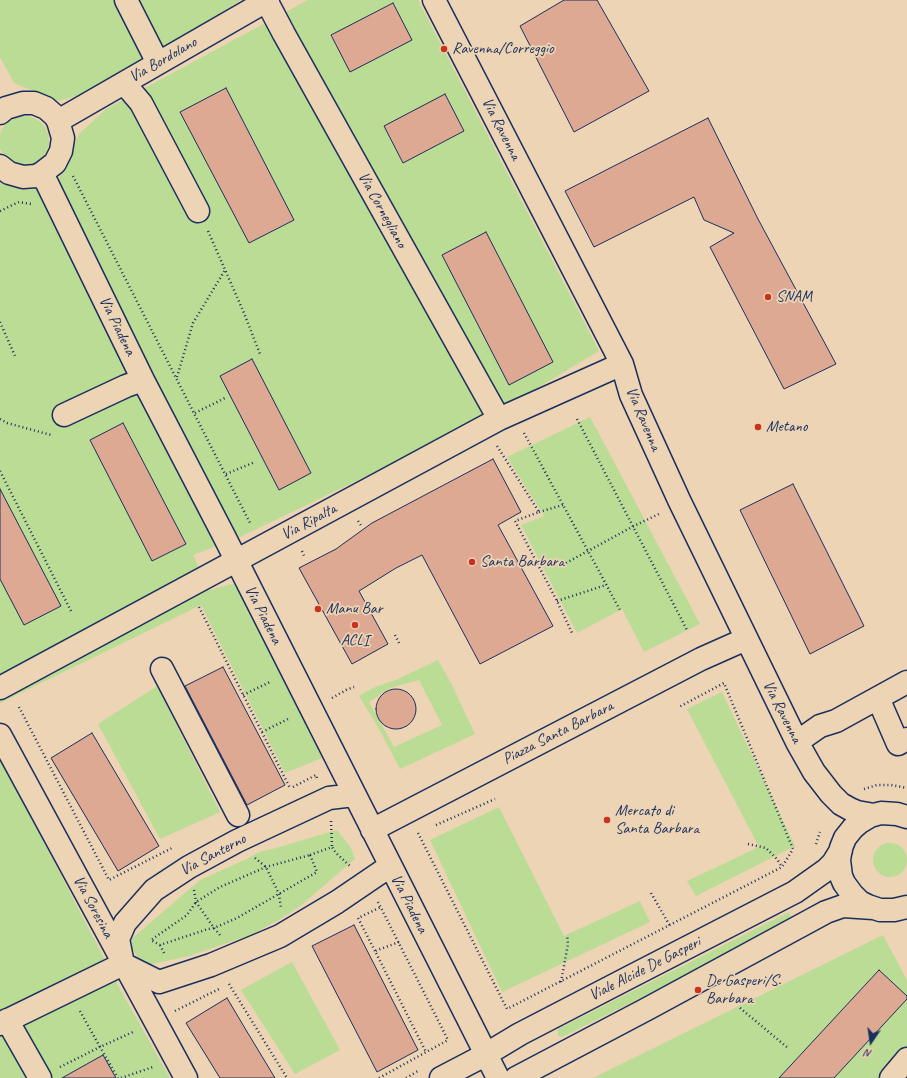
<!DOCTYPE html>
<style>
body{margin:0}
#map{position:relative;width:907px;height:1078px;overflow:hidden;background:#ecd4b4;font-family:Caveat,sans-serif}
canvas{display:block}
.north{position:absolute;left:851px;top:1022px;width:40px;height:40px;-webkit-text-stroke:3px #ecd4b4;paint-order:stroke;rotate:193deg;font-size:11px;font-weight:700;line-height:16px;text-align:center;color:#1b2f5e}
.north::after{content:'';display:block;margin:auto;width:14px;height:18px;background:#1b2f5e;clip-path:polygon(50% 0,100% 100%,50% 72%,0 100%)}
</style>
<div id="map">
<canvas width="907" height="1078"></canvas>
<div class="north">N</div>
</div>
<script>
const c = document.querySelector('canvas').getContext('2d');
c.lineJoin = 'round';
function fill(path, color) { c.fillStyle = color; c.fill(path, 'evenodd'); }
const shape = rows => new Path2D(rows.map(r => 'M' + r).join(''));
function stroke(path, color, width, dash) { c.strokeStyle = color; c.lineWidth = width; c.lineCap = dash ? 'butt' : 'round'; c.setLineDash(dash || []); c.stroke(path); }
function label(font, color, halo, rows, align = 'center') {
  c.font = font + ' Caveat,sans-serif'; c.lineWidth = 3.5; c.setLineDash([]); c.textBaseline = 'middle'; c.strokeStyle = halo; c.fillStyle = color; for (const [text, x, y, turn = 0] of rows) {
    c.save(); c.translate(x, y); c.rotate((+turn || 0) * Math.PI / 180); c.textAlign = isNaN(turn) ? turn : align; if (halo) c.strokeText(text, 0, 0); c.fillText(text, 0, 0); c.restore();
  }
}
fill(shape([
 [0,0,241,0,96,91,58,101,14,83,0,57],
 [308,0,418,0,599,351,485,419,242,536,193,555,210,590,236,583,322,758,285,773,201,605,0,703,0,176,56,185,79,134,106,109],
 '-1 141a25 25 0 1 1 50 0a25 25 0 1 1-50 0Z',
 [590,417,700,624,644,652,622,609,577,633,521,525,544,516,507,457],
 [438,660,451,683,475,734,400,769,378,727,359,696,373,688,398,679],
 [419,680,442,725,394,747,369,702,390,688],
 [157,686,220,812,160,839,98,724],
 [722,692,795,846,696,896,687,881,759,847,687,709],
 [0,758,106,962,0,1013],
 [499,807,564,936,640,901,650,922,502,992,430,840],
 [337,830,351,848,355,859,299,907,277,921,248,936,230,942,189,956,143,966,128,942,200,880,247,859,259,852,276,848],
 '873 860a17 17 0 1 1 34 0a17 17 0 1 1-34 0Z',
 [789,912,793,922,562,1037,558,1036,558,1029],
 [883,935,907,980,907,1078,593,1078],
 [292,962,340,1050,295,1074,241,990],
 [115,980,170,1078,0,1078,0,1036]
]), '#bbdc95');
const building = shape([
 [564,0,597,0,649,91,574,132,520,26,564,0],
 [393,3,412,40,350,72,331,35,393,3],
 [226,88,294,220,249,243,180,112,226,88],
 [445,94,464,131,403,163,384,126,445,94],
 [708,118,758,219,836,364,784,389,710,247,734,233,704,220,694,197,594,247,565,191,708,118],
 [486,232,553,362,509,385,442,255,486,232],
 [252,359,311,473,279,490,220,376,252,359],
 [123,423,186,544,152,561,90,440,123,423],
 [493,459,521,512,498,525,553,626,480,664,422,555,396,568,359,591,388,644,352,664,299,568,336,549,372,523,493,459],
 [793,484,864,626,810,654,740,510,793,484],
 [0,489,61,606,24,625,0,579,0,489],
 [223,667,285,785,247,805,185,686,223,667],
 '376 709a20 20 0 1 1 40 0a20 20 0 1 1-40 0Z',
 [92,733,159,846,118,871,51,758,92,733],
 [354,925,418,1050,377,1072,312,946,354,925],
 [879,970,907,996,907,999,834,1078,779,1078,879,970],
 [227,998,246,1030,275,1078,220,1078,186,1023,227,998],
 [103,1055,116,1078,62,1078,103,1055]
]);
fill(building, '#dda992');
stroke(building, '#1b2f5e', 1);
const minor = shape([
 [126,0,158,63],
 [266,0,284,34,499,419],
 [434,0,622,364,631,395,679,500,797,742,814,772,831,794,841,804,850,809,857,812,874,815],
 [124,83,141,103,198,211],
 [0,113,6,108,23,103,34,103,46,108,55,116,58,121,63,138,61,151,55,163,42,173,36,176,23,177,9,173,0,166],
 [58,121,268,0],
 [42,173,143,380,224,536,498,1078],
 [64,415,126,386,143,380],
 [162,669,238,815],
 [0,688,499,419,622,364],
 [878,698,898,744,907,739],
 [0,735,186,1078],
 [797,742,820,726,836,721,907,682],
 [354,795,329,798,237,841,189,867,154,890,125,923,118,939,123,964,159,982,211,965,280,936,337,902,390,866],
 [907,817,897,814,881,813,870,816,860,822,853,828,845,838,841,848,839,860,841,876,844,883,852,894,860,902,868,906,880,910,894,910,907,907],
 [372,830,701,659,746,639],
 [7,1020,40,1078],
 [0,1024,123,964],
 [441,1078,485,1055,520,1034,628,978,795,892,826,870,833,863,841,850],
 [516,1078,647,1009,826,912,843,906,873,908],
 [891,1078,907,1059]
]);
stroke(minor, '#1b2f5e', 25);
stroke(shape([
 [73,176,250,523],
 [0,211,19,202,31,204],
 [208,231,244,313,260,354],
 [0,322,15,356],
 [177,377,193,323,225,270],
 [195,413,225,398],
 [0,419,7,423,51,435],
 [577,419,687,630],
 [524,433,620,610],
 [497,446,539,512,515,521,557,601,573,635],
 [0,471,72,613],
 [226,474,255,462],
 [539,512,563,505],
 [358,521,362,527],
 [302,551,305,558],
 [566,563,632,527,661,513],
 [557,601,606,585],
 [199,607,290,788],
 [395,635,399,643],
 [243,695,270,682],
 [332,698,346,690,354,687],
 [19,707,109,880,172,848],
 [262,732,290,718],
 [293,787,316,775,317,778],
 [864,789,877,785,891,785,907,788],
 [331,821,332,847],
 [436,825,495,799],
 [418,833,507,1009,782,867,793,849,724,683,679,707],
 [748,844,766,848,777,859,782,867],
 [816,844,820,832],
 [310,855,317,872,237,918,214,928,208,929,160,945,151,940,187,915,196,902,220,887,266,867,310,855],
 [310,855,332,847,336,853,350,866],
 [255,858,266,867,279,894,281,909],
 [194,890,196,902,214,928,220,935],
 [651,893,670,926],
 [378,902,448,1040],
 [399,942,375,951,426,1052],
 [160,945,165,955],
 [375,951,358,918,381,907],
 [561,982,568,944,567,935],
 [229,984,287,1078],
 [740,1008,788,1048],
 [80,1011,100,1047,135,1031],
 [175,1011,221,988],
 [60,1067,100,1047,118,1078],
 [121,1078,153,1067],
 [379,1078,448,1040],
 [406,1078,418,1071]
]), '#1b2f5e', 2.5, [1, 3]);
stroke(minor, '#ecd4b4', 22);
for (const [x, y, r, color] of [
 [444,49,4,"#c8321e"],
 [768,297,4,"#c8321e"],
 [758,427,4,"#c8321e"],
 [472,562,4,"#c8321e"],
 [318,609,4,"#c8321e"],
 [355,625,4,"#c8321e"],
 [607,820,4,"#c8321e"],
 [698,990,4,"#c8321e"]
]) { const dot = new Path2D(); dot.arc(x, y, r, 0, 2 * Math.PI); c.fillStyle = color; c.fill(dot); stroke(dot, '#ecd4b4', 1.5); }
label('16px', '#1b2f5e', '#ecd4b4', [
 ["Ravenna/Correggio",452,49],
 ["SNAM",776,297],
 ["Metano",766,427],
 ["Santa Barbara",480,562],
 ["Manu Bar",326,609],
 ["ACLI",355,641,"center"],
 ["Mercato di",615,811],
 ["Santa Barbara",615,829],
 ["De Gasperi/S.",706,981],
 ["Barbara",706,999]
], 'left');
label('16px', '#1b2f5e', '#ecd4b4', [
 ["Via Bordolano",163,60,-30],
 ["Via Ravenna",501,129,63],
 ["Via Cornegliano",382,210,61],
 ["Via Piadena",117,326,64],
 ["Via Ravenna",643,419,67],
 ["Via Ripalta",309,522,-28],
 ["Via Piadena",263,615,63],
 ["Via Ravenna",782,712,63],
 ["Piazza Santa Barbara",558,733,-27],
 ["Via Santerno",213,855,-28],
 ["Via Piadena",409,904,63],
 ["Via Soresina",93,907,62],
 ["Viale Alcide De Gasperi",645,969,-27]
]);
</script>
